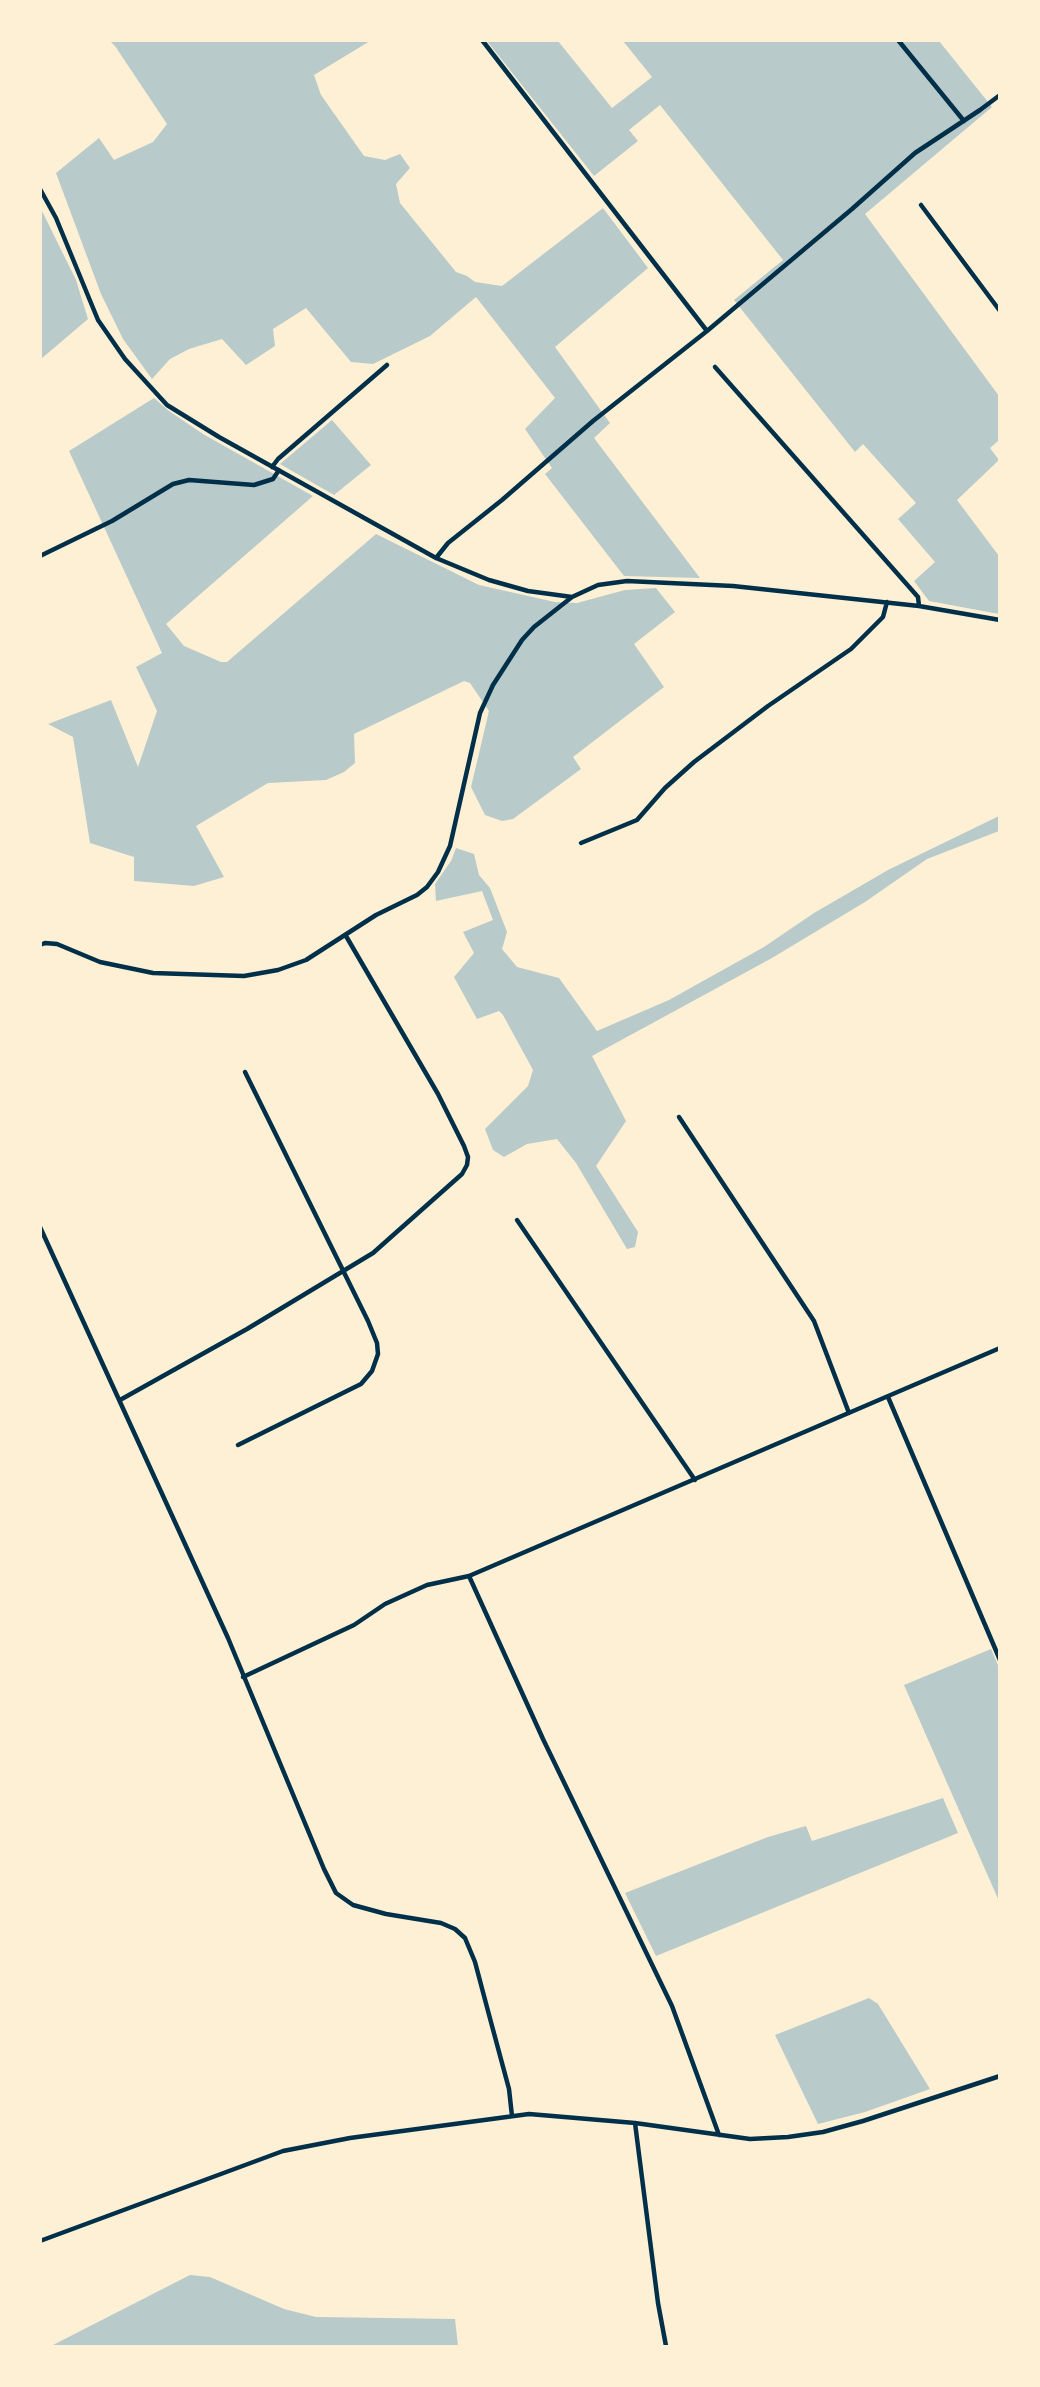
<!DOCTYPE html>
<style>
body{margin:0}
#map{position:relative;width:1040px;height:2387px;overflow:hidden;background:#fdf0d5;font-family:Manrope,sans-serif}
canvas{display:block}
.frame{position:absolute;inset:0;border:42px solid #fdf0d5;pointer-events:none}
</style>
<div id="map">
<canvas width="1040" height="2387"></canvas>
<div class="frame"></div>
</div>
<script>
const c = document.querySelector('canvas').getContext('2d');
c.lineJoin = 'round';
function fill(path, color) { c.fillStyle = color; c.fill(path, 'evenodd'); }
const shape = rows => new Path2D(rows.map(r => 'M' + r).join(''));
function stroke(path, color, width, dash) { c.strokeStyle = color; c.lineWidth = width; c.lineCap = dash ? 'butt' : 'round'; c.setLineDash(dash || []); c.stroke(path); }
fill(shape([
 [110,41,370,41,314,75,321,95,364,156,385,160,400,154,410,168,396,184,400,203,456,272,467,276,475,282,502,286,603,208,648,268,555,347,610,423,594,438,700,578,624,576,545,474,552,468,525,429,555,398,476,297,430,336,373,364,351,362,306,308,273,329,275,346,246,365,222,339,189,349,170,359,152,379,123,339,101,294,56,173,99,138,114,160,153,142,167,124,115,46],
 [487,41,558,41,612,108,652,77,623,41,939,41,992,107,865,214,999,396,999,440,990,448,999,460,957,500,999,556,999,614,929,601,914,581,935,562,898,519,916,503,863,444,855,452,734,300,783,260,660,105,629,130,638,141,594,176],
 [41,209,76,280,88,319,41,359],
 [154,398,169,411,203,434,313,496,166,624,184,646,221,662,227,662,376,534,479,585,555,602,577,603,625,590,656,588,675,612,634,644,664,687,573,757,581,769,513,819,502,821,485,815,471,787,489,711,470,683,464,681,354,734,355,763,344,772,326,780,268,783,196,826,224,877,194,886,134,881,134,857,90,843,73,737,48,724,111,700,138,767,157,711,136,667,162,653,69,451],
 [332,420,371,465,334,495,280,464],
 [999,816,999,831,927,859,865,902,772,958,592,1056,626,1121,596,1166,638,1232,635,1247,627,1249,576,1163,557,1139,527,1144,504,1157,493,1150,485,1129,528,1086,533,1070,503,1015,499,1011,477,1019,454,977,474,953,463,932,493,920,482,891,436,901,435,884,451,861,456,848,474,854,479,875,490,888,507,932,502,949,517,967,559,978,597,1031,669,1000,764,947,814,913,888,870],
 [991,1649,1000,1670,999,1901,904,1685],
 [943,1798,958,1833,656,1956,625,1893,768,1837,806,1826,812,1841],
 [869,1998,878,2004,930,2089,865,2112,818,2124,775,2035],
 [190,2275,210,2277,284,2309,316,2317,455,2319,458,2346,51,2346]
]), '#b9caca');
stroke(shape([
 [482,40,707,331],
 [898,40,964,121],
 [40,189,56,218,98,320,125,359,167,405,219,437,436,558,489,580,528,591,572,597],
 [921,205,1000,311],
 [715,367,918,597,919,606],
 [272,467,278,459,387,365],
 [40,556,112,521,173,484,189,480,254,485,273,479,279,470],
 [436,558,448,543,502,500,593,421,707,331,852,209,915,153,980,110,1000,95],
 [581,843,637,820,665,788,694,762,768,706,851,649,883,617,887,602],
 [40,945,45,943,57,944,100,962,153,973,244,976,278,970,306,960,376,915,417,895,427,887,438,872,450,846,480,713,493,685,522,640,534,627,572,597,598,585,627,581,733,586,919,606,1000,620],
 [679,1117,814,1321,849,1413],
 [517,1220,695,1480],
 [40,1227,228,1638,324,1869,336,1893,353,1905,386,1914,441,1923,455,1929,465,1938,475,1962,488,2011,509,2089,512,2116],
 [888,1397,1000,1660],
 [120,1400,247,1329,373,1253,462,1174,467,1165,468,1157,464,1146,438,1094,346,936],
 [238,1445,361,1384,372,1371,378,1354,377,1343,368,1321,245,1072],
 [243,1677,354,1625,385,1604,427,1585,469,1576],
 [635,2123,658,2303,666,2346],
 [719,2135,672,2006,543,1739,469,1576,1000,1348],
 [40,2241,283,2151,350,2138,529,2114,635,2123,750,2139,788,2137,823,2132,863,2121,1000,2076]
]), '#003049', 4.5);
</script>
